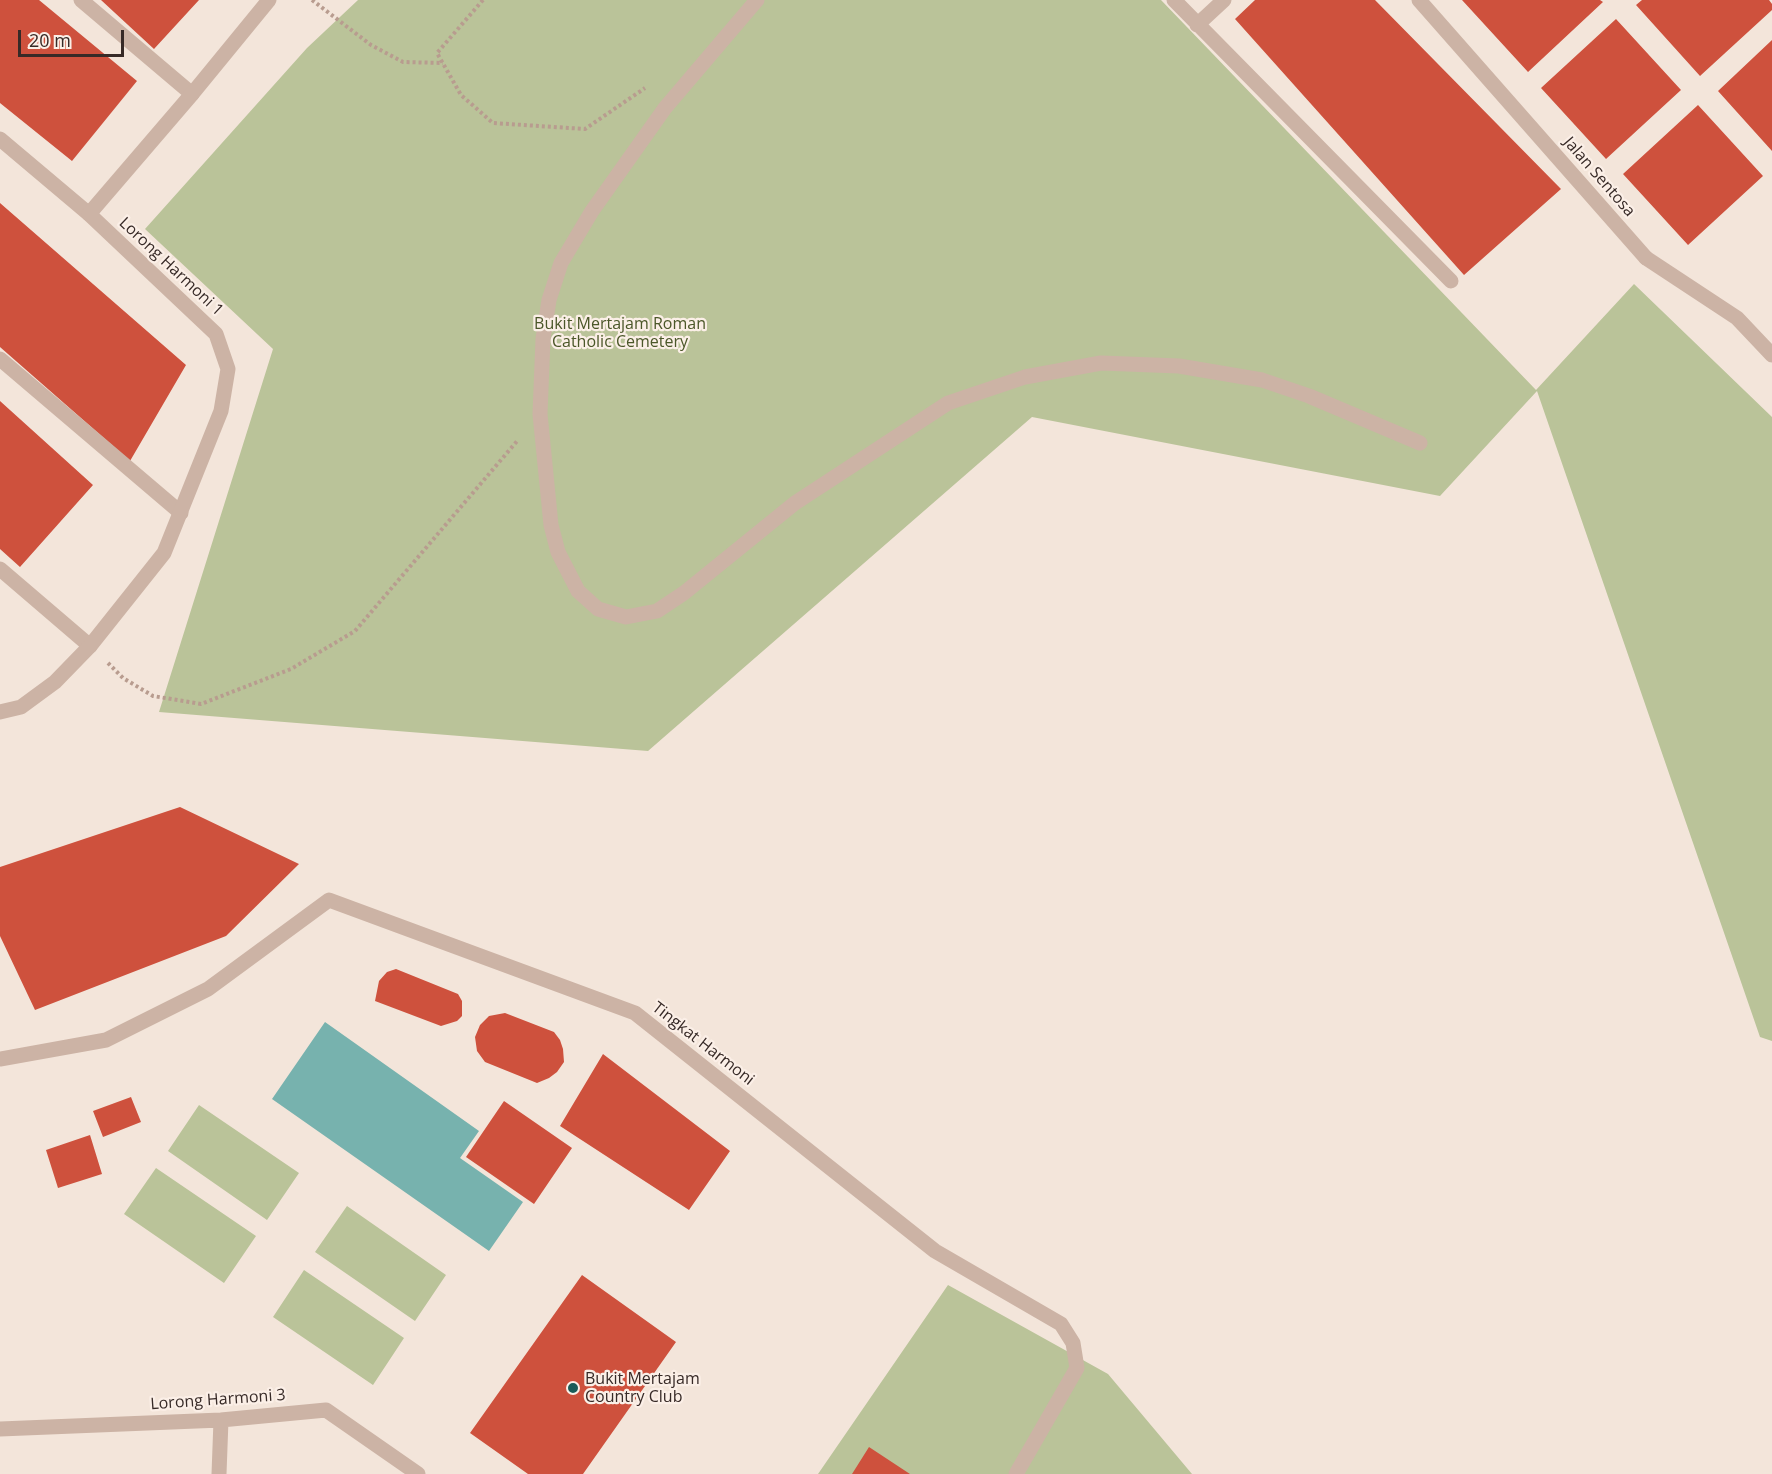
<!DOCTYPE html>
<style>
body{margin:0}
#map{position:relative;width:1772px;height:1474px;overflow:hidden;background:#f3e5da;font-family:"Open Sans",sans-serif}
canvas{display:block}
.scale{position:absolute;left:18px;top:30px;width:106px;height:27px;box-sizing:border-box;border:3px solid #372a27;border-top:0;padding-left:8px;font-size:18px;line-height:21px;white-space:nowrap;color:#372a27;-webkit-text-stroke:4px #fbefe7;paint-order:stroke}
</style>
<div id="map">
<canvas width="1772" height="1474"></canvas>
<div class="scale">20 m</div>
</div>
<script>
const c = document.querySelector('canvas').getContext('2d');
c.lineJoin = 'round';
function fill(path, color) { c.fillStyle = color; c.fill(path, 'evenodd'); }
const shape = rows => new Path2D(rows.map(r => 'M' + r).join(''));
function stroke(path, color, width, dash) { c.strokeStyle = color; c.lineWidth = width; c.lineCap = dash ? 'butt' : 'round'; c.setLineDash(dash || []); c.stroke(path); }
function label(font, color, halo, rows, align = 'center') {
  c.font = font + ' "Open Sans",sans-serif'; c.lineWidth = 4.5; c.setLineDash([]); c.textBaseline = 'middle'; c.strokeStyle = halo; c.fillStyle = color; for (const [text, x, y, turn = 0] of rows) {
    c.save(); c.translate(x, y); c.rotate((+turn || 0) * Math.PI / 180); c.textAlign = isNaN(turn) ? turn : align; if (halo) c.strokeText(text, 0, 0); c.fillText(text, 0, 0); c.restore();
  }
}
fill(shape([
 [358,0,1161,0,1536,390,1634,284,1772,417,1772,1041,1760,1037,1537,391,1440,496,1032,417,648,751,159,712,273,349,145,229,307,48],
 [199,1105,299,1173,267,1220,168,1151],
 [156,1168,256,1236,224,1283,124,1214],
 [347,1206,446,1275,415,1321,315,1252],
 [304,1270,404,1338,373,1385,273,1317],
 [948,1285,1108,1374,1192,1474,818,1474]
]), '#bac399');
fill(shape([
 [325,1022,479,1131,460,1158,523,1202,489,1251,272,1099]
]), '#77b2ae');
fill(shape([
 [0,0,39,0,137,81,72,161,0,103],
 [101,0,199,0,154,49],
 [1255,0,1375,0,1561,189,1464,275,1235,19],
 [1462,0,1600,0,1603,2,1528,72],
 [1642,0,1769,0,1772,4,1772,10,1700,76,1636,5],
 [1616,19,1681,90,1606,159,1541,88],
 [1772,40,1772,151,1718,91],
 [1698,105,1763,176,1688,245,1623,174],
 [0,203,186,365,130,461,0,347],
 [0,401,93,485,20,567,0,549],
 [180,807,299,864,226,936,35,1010,0,936,0,867],
 [396,969,458,994,462,1001,462,1016,457,1021,441,1026,375,1001,379,981,387,972],
 [505,1013,554,1032,560,1040,563,1049,564,1062,557,1072,549,1078,537,1083,485,1062,477,1051,475,1037,480,1025,489,1016],
 [603,1054,730,1151,689,1210,560,1126],
 [131,1097,141,1122,103,1137,93,1111],
 [504,1101,572,1148,534,1204,466,1157],
 [90,1135,102,1174,58,1188,46,1150],
 [582,1275,676,1342,583,1474,528,1474,470,1433],
 [869,1447,910,1474,852,1474]
]), '#ce513d');
stroke(shape([
 [312,0,371,45,403,62,443,63],
 [483,0,437,53,461,95,493,123,585,129,645,88],
 [108,663,123,678,153,696,201,704,291,669,355,631,518,440]
]), '#b89c8f', 4, [3, 3]);
stroke(shape([
 [81,0,192,94],
 [757,0,665,108,592,211,561,263,549,300,543,339,540,414,551,525,558,552,578,591,598,609,626,617,657,611,684,593,795,503,948,403,1025,377,1101,363,1179,366,1262,380,1309,396,1420,443],
 [1174,0,1451,281],
 [1197,25,1224,0],
 [1646,258,1737,318,1772,355],
 [0,359,181,513]
]), '#ccb3a5', 15);
stroke(shape([
 [1419,0,1646,258],
 [0,139,89,214],
 [0,569,90,646],
 [0,1059,106,1040,208,989,329,900,635,1013,935,1251,1061,1324,1073,1343,1077,1368,1016,1474],
 [0,1429,221,1420,326,1410,418,1474],
 [219,1474,221,1420]
]), '#ccb3a5', 15);
stroke(shape([
 [0,712,21,707,55,682,90,646,164,553,221,411,228,369,216,334,89,214,192,94,269,0]
]), '#ccb3a5', 15);
for (const [x, y, r, color] of [
 [573,1388,6,"#1a5c59"]
]) { const dot = new Path2D(); dot.arc(x, y, r, 0, 2 * Math.PI); c.fillStyle = color; c.fill(dot); stroke(dot, '#fbefe7', 2); }
label('16px', '#372a27', '#fbefe7', [
 ["Jalan Sentosa",1599,177,49],
 ["Lorong Harmoni 1",171,267,43],
 ["Tingkat Harmoni",703,1044,38],
 ["Lorong Harmoni 3",218,1400,-4]
]);
label('16px', '#4b5729', '#fbefe7', [
 ["Bukit Mertajam Roman",620,324],
 ["Catholic Cemetery",620,342]
]);
label('16px', '#372a27', '#fbefe7', [
 ["Bukit Mertajam",585,1379],
 ["Country Club",585,1397]
], 'left');
</script>
